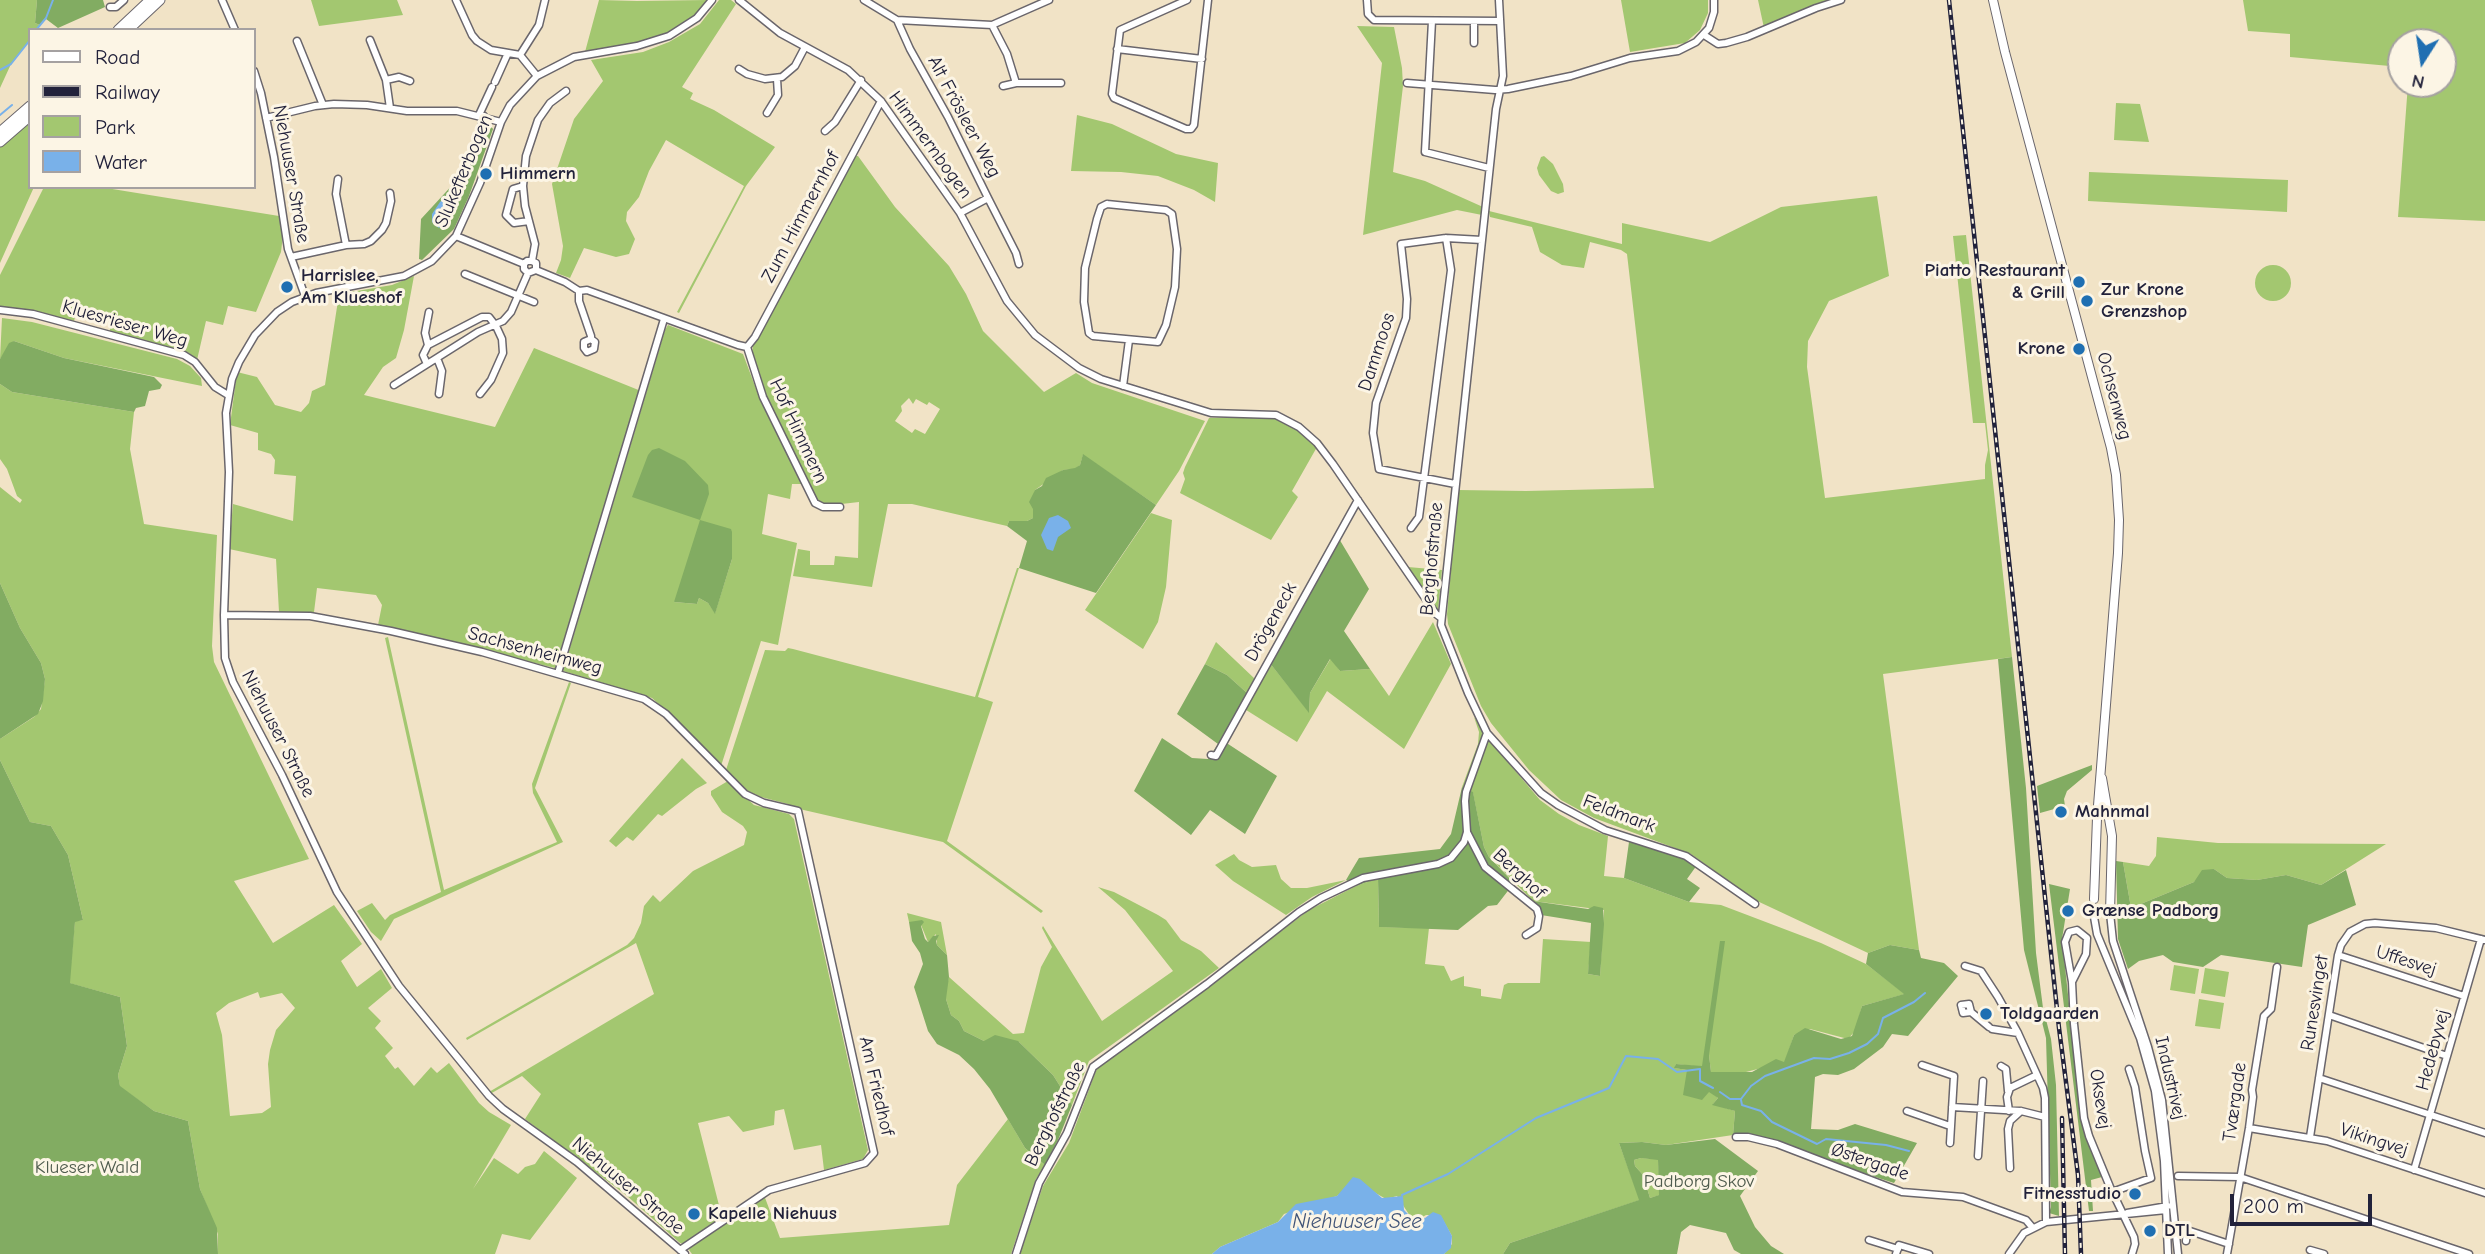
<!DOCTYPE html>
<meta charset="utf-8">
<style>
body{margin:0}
#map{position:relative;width:2485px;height:1254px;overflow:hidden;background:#f1e3c6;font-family:"Comic Neue",sans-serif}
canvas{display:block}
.legend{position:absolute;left:28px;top:28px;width:228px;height:161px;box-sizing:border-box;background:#fcf5e5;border:2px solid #a5a1a1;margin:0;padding:9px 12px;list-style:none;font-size:21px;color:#22223b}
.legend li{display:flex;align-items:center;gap:14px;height:35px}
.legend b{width:35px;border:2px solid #a5a1a1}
.north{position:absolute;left:2387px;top:28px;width:70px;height:70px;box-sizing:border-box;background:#fcf5e5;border:2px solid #a5a1a1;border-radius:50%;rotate:192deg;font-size:19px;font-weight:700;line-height:28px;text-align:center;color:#22223b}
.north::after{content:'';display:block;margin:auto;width:24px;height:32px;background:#1f6fb2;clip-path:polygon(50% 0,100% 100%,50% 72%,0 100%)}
.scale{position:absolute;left:2230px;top:1194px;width:142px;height:32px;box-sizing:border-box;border:4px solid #22223b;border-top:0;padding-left:9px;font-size:21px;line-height:24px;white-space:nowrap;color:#22223b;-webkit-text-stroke:5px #fcf5e5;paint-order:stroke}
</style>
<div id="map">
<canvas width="2485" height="1254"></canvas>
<ul class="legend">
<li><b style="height:9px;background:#fff"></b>Road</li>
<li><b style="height:9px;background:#22223b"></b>Railway</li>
<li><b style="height:19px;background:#a3c770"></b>Park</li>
<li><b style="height:19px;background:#79b1e9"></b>Water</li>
</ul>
<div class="north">N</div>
<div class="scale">200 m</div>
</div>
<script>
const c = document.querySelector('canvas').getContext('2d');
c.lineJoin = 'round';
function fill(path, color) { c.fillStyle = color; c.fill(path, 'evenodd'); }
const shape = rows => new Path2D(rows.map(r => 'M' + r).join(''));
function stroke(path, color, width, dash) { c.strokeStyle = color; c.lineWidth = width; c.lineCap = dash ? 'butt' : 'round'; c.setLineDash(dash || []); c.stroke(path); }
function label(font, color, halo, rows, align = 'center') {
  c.font = font + ' "Comic Neue",sans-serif'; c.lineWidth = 6; c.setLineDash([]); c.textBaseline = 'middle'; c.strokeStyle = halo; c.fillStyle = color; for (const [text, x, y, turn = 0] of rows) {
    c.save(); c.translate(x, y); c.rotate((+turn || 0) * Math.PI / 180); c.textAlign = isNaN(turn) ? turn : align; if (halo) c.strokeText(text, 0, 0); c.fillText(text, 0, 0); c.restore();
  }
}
fill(shape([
 [0,0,37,0,35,23,40,25,36,30,30,30,30,40,11,64,0,88],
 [311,0,397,0,403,15,319,26],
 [599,0,637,1,707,0,697,14,668,34,637,44,585,52],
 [719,0,731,0,736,4,682,87,693,93,690,99,714,110,775,147,746,186,679,313,677,312,744,186,666,140,649,171,639,197,627,212,626,221,635,239,629,254,616,257,584,248,570,278,556,273,561,260,563,246,552,184,574,119,603,81,591,60,643,52,669,42,700,24],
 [1621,0,1708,0,1708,13,1700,30,1685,43,1630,52],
 [1758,0,1832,0,1764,28],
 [2243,0,2485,0,2485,221,2398,217,2408,84,2443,84,2443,42,2401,42,2401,67,2290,57,2290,34,2248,31],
 [1357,26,1394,27,1402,68,1403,86,1393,172,1425,181,1483,207,1482,215,1457,210,1363,235,1382,63],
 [2116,103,2140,104,2149,142,2114,140],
 [1077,115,1112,124,1176,154,1218,163,1215,202,1194,190,1158,176,1121,172,1071,171],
 [30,121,30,187,34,187,0,263,0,146],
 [855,156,858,156,895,207,949,266,966,294,983,331,1044,392,1076,373,1092,383,1205,421,1179,471,1156,505,1083,455,1080,465,1075,469,1063,470,1035,490,1033,518,1027,521,1009,521,1007,526,912,504,888,504,872,587,793,576,798,549,810,551,810,565,834,565,835,556,858,558,859,502,824,506,816,501,768,402,752,353,753,346],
 [909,398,913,404,916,399,927,405,929,402,940,409,925,434,915,429,912,433,895,421,902,411,901,406],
 [1544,156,1553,164,1563,184,1564,192,1558,194,1551,191,1539,175,1537,168,1541,157],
 [2089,172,2288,180,2287,212,2088,201],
 [44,187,100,187,279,216,283,235,281,252,256,312,228,306,223,325,206,321,197,360,189,353,109,334,113,315,78,306,74,321,24,309,0,307,0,275],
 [1877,196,1889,276,1829,301,1808,341,1807,367,1825,498,1985,479,1985,465,1988,450,1985,423,1973,423,1953,236,1966,235,2012,657,1883,674,1919,950,1890,945,1868,953,1755,900,1691,854,1594,818,1561,800,1529,770,1491,723,1481,706,1448,624,1447,614,1458,490,1526,491,1654,488,1627,254,1621,250,1590,242,1584,268,1562,265,1540,252,1532,227,1490,217,1489,211,1622,244,1622,223,1710,242,1781,207],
 '2255 283a18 18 0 1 1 36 0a18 18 0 1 1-36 0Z',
 [414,276,404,330,396,358,383,367,364,395,495,427,534,348,641,391,555,668,378,625,382,605,376,595,317,588,314,612,279,612,276,559,229,549,233,504,293,521,296,476,274,474,275,460,271,454,258,450,258,433,230,425,237,372,257,377,275,405,301,412,309,403,312,391,325,385,339,294,392,285],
 [2,318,32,322,177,359,190,366,201,378,202,386,64,358,14,341,0,359],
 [668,325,743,354,761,402,802,484,792,484,790,499,768,494,762,534,797,543,778,645,761,641,721,766,685,728,652,698,563,671,665,330],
 [732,532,732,559,715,613,708,603,699,598,697,604,674,602],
 [0,384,12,392,134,412,130,449,144,524,217,535,212,646,214,662,309,859,234,881,273,943,334,905,362,944,341,961,357,987,381,969,392,988,368,1008,381,1021,375,1028,393,1048,385,1056,395,1069,398,1067,414,1086,431,1067,437,1073,449,1063,479,1103,489,1112,511,1125,473,1189,494,1158,518,1174,525,1167,535,1164,544,1151,577,1178,530,1240,502,1234,495,1254,218,1254,218,1234,200,1189,188,1121,154,1111,120,1087,118,1075,127,1046,120,997,69,983,75,921,83,920,68,855,51,826,30,822,0,760,0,739,34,717,41,709,45,679,41,663,20,628,0,583,0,487,20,503,22,500,17,496,7,469,0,459],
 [258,992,260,998,282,993,295,1008,276,1030,270,1050,268,1064,271,1107,262,1113,230,1116,222,1035,216,1013,229,1003],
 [1265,416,1277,418,1295,427,1317,447,1292,491,1298,497,1271,540,1180,493,1185,479,1183,473,1185,467,1209,418],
 [1151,513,1172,520,1166,587,1158,622,1143,649,1085,610],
 [1408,567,1442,570,1438,610,1434,609],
 [1017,568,1019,568,978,697,993,702,947,841,1043,911,1041,913,943,842,795,808,788,806,788,804,761,797,748,791,726,770,765,650,785,651,788,648,793,649,975,697],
 [1433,622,1451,664,1404,749,1327,691,1297,742,1243,708,1269,662,1309,712,1310,693,1331,658,1340,671,1370,669,1389,696],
 [388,637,444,890,557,842,533,793,532,784,569,682,571,683,535,788,563,842,394,919,381,941,371,932,357,911,372,903,385,920,390,915,441,892,385,638],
 [1216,642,1255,679,1247,693,1227,675,1205,664],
 [1474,717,1490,741,1540,800,1559,814,1579,825,1608,836,1604,876,1624,878,1689,902,1721,905,1821,943,1866,964,1905,994,1862,1006,1855,1031,1848,1039,1810,1029,1794,1035,1785,1062,1746,1072,1711,1072,1709,1055,1702,1067,1676,1064,1675,1068,1687,1070,1718,1098,1713,1104,1735,1111,1733,1135,1666,1145,1642,1142,1619,1143,1640,1200,1510,1243,1503,1254,1444,1254,1452,1244,1452,1236,1440,1215,1426,1215,1421,1218,1410,1216,1397,1196,1386,1199,1372,1191,1341,1193,1337,1196,1284,1214,1278,1222,1220,1247,1212,1254,1020,1254,1043,1186,1069,1143,1096,1071,1101,1064,1158,1025,1309,910,1356,886,1378,878,1379,927,1429,928,1425,964,1444,966,1451,981,1464,976,1464,986,1481,989,1481,996,1501,999,1504,985,1508,983,1540,983,1543,939,1591,942,1588,974,1600,976,1604,910,1533,901,1489,857,1484,847,1473,793,1462,787,1478,744,1479,732],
 [682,758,707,783,696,789,662,816,658,814,633,841,627,837,616,847,609,841],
 [728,781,754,805,789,814,794,819,868,1150,863,1159,824,1170,821,1145,794,1150,784,1109,775,1111,774,1125,743,1132,729,1116,698,1123,722,1217,684,1244,680,1243,626,1195,525,1119,541,1094,522,1076,490,1094,489,1092,654,994,636,943,467,1040,466,1038,627,945,634,938,641,923,644,906,653,895,660,902,693,871,744,845,747,832,743,826,722,812,711,795,711,791],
 [2157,837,2218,843,2386,844,2321,885,2286,875,2257,880,2227,878,2214,869,2194,882,2131,908,2123,862,2149,866,2156,856],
 [1234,854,1239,860,1252,867,1276,865,1281,879,1291,888,1307,888,1346,880,1312,897,1286,915,1233,881,1215,865],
 [1098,887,1114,892,1158,915,1166,920,1181,940,1201,951,1219,968,1089,1061,1072,1105,1053,1075,1019,1042,984,1041,964,1031,959,1021,951,1015,946,999,946,989,949,977,1013,1034,1024,1033,1041,967,1052,947,1042,928,1043,926,1102,1021,1173,971,1125,910],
 [907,913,941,922,947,955,937,945,936,934,928,942,921,925,918,922,909,922],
 [2174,965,2199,969,2195,994,2170,990],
 [2205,968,2229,972,2225,997,2201,993],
 [2199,999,2224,1003,2220,1029,2195,1026],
 [1008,1119,1025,1148,1045,1165,1036,1179,1011,1254,692,1254,689,1250,691,1246,764,1195,780,1238,949,1225,957,1185],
 [1641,1158,1658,1159,1660,1195,1650,1198,1643,1175,1635,1166,1634,1160]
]), '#a3c770');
fill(shape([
 [37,0,103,0,105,7,58,28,46,19,40,25,35,23],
 [484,125,490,125,493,129,469,196,454,229,422,260,419,259,421,219,468,168,478,150],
 [14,341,64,358,154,377,162,385,160,389,149,391,145,406,136,408,134,412,12,392,0,384,0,359,9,343],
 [659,448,685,461,708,485,709,494,700,520,731,529,732,532,732,559,715,614,708,603,699,598,697,604,674,602,700,520,632,497,648,455,652,450],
 [1083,454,1156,505,1096,593,1019,568,1027,541,1007,526,1009,521,1027,521,1033,518,1033,509,1029,502,1035,490,1042,486,1046,478,1063,470,1075,468,1080,465],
 [1338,537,1369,589,1344,631,1370,669,1340,671,1330,659,1310,693,1309,713,1269,662],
 [0,583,20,628,41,663,45,679,43,701,38,714,0,739],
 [2012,657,2026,788,2036,953,2043,1008,2051,1039,2056,1085,2059,1216,2049,1213,2051,1207,2046,1038,2024,950,1998,659],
 [1205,664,1227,675,1247,693,1222,740,1277,776,1245,834,1210,810,1191,835,1134,791,1162,738,1192,758,1208,759,1218,744,1177,714],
 [0,760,30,822,51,826,68,855,83,920,75,922,70,983,120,997,127,1046,118,1075,120,1086,154,1111,188,1121,200,1189,217,1228,218,1254,0,1254],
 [2092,765,2092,770,2067,791,2064,799,2065,806,2040,813,2037,786],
 [1462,787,1473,792,1484,847,1489,857,1514,883,1497,905,1488,906,1458,930,1379,927,1378,878,1356,886,1346,880,1353,868,1359,858,1440,849,1451,834],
 [1629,842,1675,855,1697,865,1687,879,1700,888,1689,902,1624,878],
 [2116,861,2123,862,2131,908,2194,882,2202,870,2214,869,2227,878,2257,880,2286,875,2321,885,2346,870,2356,905,2308,925,2302,967,2221,955,2203,967,2173,962,2163,955,2139,961,2128,969,2118,939],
 [2049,884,2070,889,2062,939,2081,1115,2085,1136,2102,1177,2091,1180,2093,1211,2089,1211],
 [1533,901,1588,909,1594,906,1603,908,1604,924,1600,976,1588,974,1591,923,1541,915],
 [922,920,924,922,921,926,925,939,928,942,933,936,939,935,936,941,937,945,947,955,949,977,946,999,951,1015,959,1021,964,1031,984,1041,995,1035,1018,1041,1053,1075,1072,1105,1058,1140,1045,1165,1025,1148,990,1089,974,1069,959,1055,937,1044,928,1031,914,987,923,964,920,953,912,941,909,922],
 [1720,941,1725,941,1709,1055,1711,1072,1752,1072,1776,1059,1784,1062,1794,1035,1805,1028,1841,1039,1852,1036,1862,1006,1904,994,1866,964,1868,953,1890,945,1919,950,1921,958,1944,963,1958,976,1908,1036,1892,1034,1883,1047,1854,1069,1838,1075,1823,1074,1815,1077,1811,1129,1838,1130,1855,1124,1917,1143,1894,1183,1804,1154,1767,1138,1733,1135,1735,1111,1712,1105,1718,1098,1709,1092,1702,1100,1683,1095,1687,1070,1674,1068,1676,1064,1702,1066],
 [1715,1139,1758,1171,1740,1196,1755,1227,1771,1246,1784,1254,1741,1254,1734,1250,1726,1233,1690,1225,1681,1232,1677,1254,1503,1254,1510,1243,1639,1200,1619,1143,1642,1142,1666,1145],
 [1641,1158,1658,1160,1659,1195,1650,1198,1643,1175,1635,1166,1634,1160]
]), '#82ac62');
fill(shape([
 [454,189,459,194,453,211,439,228,432,222,432,214,440,202],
 [1058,515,1068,521,1071,528,1058,537,1053,551,1047,549,1041,535,1049,518],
 [1353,1177,1360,1179,1382,1198,1403,1196,1404,1210,1410,1216,1425,1218,1433,1212,1441,1215,1452,1236,1451,1248,1444,1254,1212,1254,1220,1247,1278,1222,1296,1204,1337,1196]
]), '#79b1e9');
stroke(shape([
 [36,30,46,18,53,0],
 [0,70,11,64,30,40],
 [0,115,12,105],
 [1720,1092,1730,1099,1741,1099,1751,1086,1765,1076,1814,1058,1830,1059,1849,1053,1867,1044,1878,1034,1883,1018,1914,1002,1925,993],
 [1741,1100,1742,1105,1761,1111,1772,1122,1817,1144,1826,1139,1886,1145,1909,1151],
 [1402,1195,1448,1174,1536,1118,1609,1088,1626,1056,1658,1059,1677,1072,1700,1069,1700,1081,1713,1088]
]), '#79b1e9', 2);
stroke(shape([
 [2094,907,2094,917]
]), '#c8bcaa', 6, [6, 3]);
const minor = shape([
 [222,0,235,30],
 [456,0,472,35,477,41,491,50,520,55,539,25,545,0],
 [739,0,780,33,848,70,881,101,960,213,1007,301,1035,335,1079,368,1101,379,1211,413,1276,415,1299,427,1317,443,1333,464,1436,614,1440,617],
 [864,0,897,20,910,49,948,117,988,198,1016,253,1019,264],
 [1187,0,1120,30,1112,94,1114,98,1186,129,1191,129,1194,125,1208,0],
 [1367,0,1368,14,1374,20,1500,21],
 [1499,0,1503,76,1496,109,1441,625,1468,693,1487,733,1541,793,1558,805,1605,830,1686,856,1755,904],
 [110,7,116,7,124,0],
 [897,20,992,25,1049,0],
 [1432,21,1425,152,1489,168],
 [992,25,1007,54,1016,83],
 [1704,35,1718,44,1726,43,1747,37,1816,8,1841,0],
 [370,40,386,80,390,108],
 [297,41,323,105],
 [1474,43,1474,21],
 [1117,49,1202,59],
 [520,55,537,76],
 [739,69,747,74,765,79,782,77,795,66,805,47],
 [254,71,261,93,274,157,288,249,305,296],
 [386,80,399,77,410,81],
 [495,82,508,53],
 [1407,83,1495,90,1508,89,1571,76,1630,58,1678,51,1696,42,1709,28,1714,12,1714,0],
 [1003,86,1016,83,1061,83],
 [767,113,778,95,777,79],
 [479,115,492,87],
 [266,118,315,106,334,104,367,105,407,111,457,111,501,122],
 [825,131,835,122,861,80],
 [467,164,476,150,484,116],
 [338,179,336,194,346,245],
 [523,186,513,189,506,215,514,223,529,221],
 [1107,204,1166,210,1172,214,1177,249,1175,287,1166,325,1158,342,1093,336,1089,333,1084,302,1085,268,1097,219,1101,207,1107,204],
 [960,213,988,198],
 [456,236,524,264,524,269,528,273,536,270,536,263,532,261,527,261,524,264],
 [291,257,346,245,364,244,371,241,382,230,386,223,391,201,390,193],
 [532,261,535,244,525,206,523,186,526,156,538,120,550,103,566,91],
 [536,270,565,282,579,291,587,290,738,345,747,347],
 [465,274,534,302],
 [579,291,579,301,591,336,591,339,584,342,584,348,587,352,594,349,595,342,591,339],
 [0,310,33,314,184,355,195,362,215,387,228,395],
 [428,345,425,333,429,312],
 [747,347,755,337,881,101],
 [747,347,763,397,815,503,823,507,840,507],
 [437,358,442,371,439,394],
 [427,364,423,355,428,345,482,317,489,317,496,326,502,339,503,353,491,380,480,394],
 [394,385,478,332,503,321,511,312,528,273],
 [1123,386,1129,340],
 [1455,484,1379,469,1373,433,1376,403,1406,318,1407,299,1401,244,1446,238,1482,240],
 [1411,528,1419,517,1451,270,1446,238],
 [224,615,310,616,391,631,482,652,644,699,666,714,745,794,764,803,798,811,874,1153,865,1163,769,1190,680,1250],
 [558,673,664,319],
 [1211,755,1216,756,1358,500],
 [1467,832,1485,867,1537,909,1539,916,1537,928,1526,935],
 [2110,913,2113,941,2148,1047,2162,1100,2178,1254],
 [2094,917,2097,934,2140,1038,2155,1091,2164,1161,2168,1254],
 [2338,955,2464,996],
 [1965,966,1981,971,1998,997,2018,1033,2043,1088,2045,1098,2046,1222],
 [2072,982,2086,954,2087,938,2077,930,2069,932,2065,942,2072,982,2074,1024,2084,1118,2089,1136,2110,1187,2134,1237,2135,1244,2132,1254],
 [1971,1012,1963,1013,1961,1005,1969,1004,1971,1012,1989,1027],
 [2329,1015,2447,1056],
 [1992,1029,2018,1033],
 [1922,1065,1954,1076,1950,1143],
 [2001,1066,2006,1069,2008,1091],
 [2319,1078,2485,1133],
 [1952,1107,2021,1111,2045,1117],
 [1907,1111,1950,1126],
 [2009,1111,2007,1097,2010,1088,2037,1075],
 [2249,1128,2327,1141,2485,1193],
 [1736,1137,1748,1137,1777,1144,1902,1192,1963,1197,2026,1220,2032,1227],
 [2310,1137,2338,955,2341,945,2350,932,2365,924,2375,923,2436,928,2485,940],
 [1978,1156,1983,1081],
 [2010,1168,2008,1129,2010,1121,2021,1111],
 [2414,1170,2481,939],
 [2178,1176,2240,1177,2469,1254],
 [2112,1192,2151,1178,2145,1151,2135,1087,2129,1069],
 [2127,1213,2168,1206],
 [1869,1240,1898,1249],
 [2186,1241,2187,1230,2229,1244],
 [2310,1250,2324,1254],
 [685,1254,577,1162,503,1109,489,1096,399,986,337,892,282,775,233,682,225,658,224,615,229,472,226,413,232,379,239,362,255,335,277,312,292,302,316,293,404,276,432,261,456,236,480,183,501,122,510,105,537,76,574,57,637,46,669,36,697,18,712,0],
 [1016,1254,1039,1183,1067,1133,1093,1067,1207,984,1299,912,1321,898,1363,878,1438,864,1451,858,1464,842,1467,832,1465,801,1466,792,1487,733],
 [1896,1254,1899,1245,1929,1254],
 [2009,1254,2024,1233,2046,1222,2166,1210],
 [2227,1254,2249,1128,2253,1097,2252,1090,2264,1016,2271,1009,2277,967]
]);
const major = shape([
 [1993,0,2005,52,2111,448,2116,475,2119,520,2118,553,2097,818,2094,899],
 [2102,778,2112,836,2110,913]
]);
const highway = shape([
 [118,30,150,0],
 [128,30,160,0],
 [0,132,30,106],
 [0,142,30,116]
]);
stroke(minor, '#6a666c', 9);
stroke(major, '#6a666c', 10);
stroke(highway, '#6a666c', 11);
stroke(minor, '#fff', 6);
stroke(major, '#fff', 8);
stroke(highway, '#fff', 9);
const rail = shape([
 [1949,0,2059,1028,2078,1175,2081,1254],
 [2062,1118,2065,1254]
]);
stroke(rail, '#22223b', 4.5);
stroke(rail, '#fcf5e5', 2, [5]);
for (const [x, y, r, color] of [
 [486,174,7,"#1f6fb2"],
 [2079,282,7,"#1f6fb2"],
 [287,287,7,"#1f6fb2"],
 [2087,301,7,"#1f6fb2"],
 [2079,349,7,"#1f6fb2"],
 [2061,812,7,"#1f6fb2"],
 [2068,911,7,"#1f6fb2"],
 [1986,1014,7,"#1f6fb2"],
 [2135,1194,7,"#1f6fb2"],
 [694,1214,7,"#1f6fb2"],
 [2150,1231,7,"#1f6fb2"]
]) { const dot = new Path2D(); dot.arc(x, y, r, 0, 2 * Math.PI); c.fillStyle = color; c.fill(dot); stroke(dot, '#fcf5e5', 2.5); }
label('19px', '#22223b', '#fcf5e5', [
 ["Alt Frösleer Weg",964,117,62],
 ["Himmernbogen",930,145,54],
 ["Slukefterbogen",464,171,-67],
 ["Niehuuser Straße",291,174,80],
 ["Zum Himmernhof",801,217,-62],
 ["Kluesrieser Weg",125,324,16],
 ["Dammoos",1377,352,-72],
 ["Ochsenweg",2114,396,75],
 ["Hof Himmern",798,431,65],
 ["Berghofstraße",1432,559,-85],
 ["Drögeneck",1271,622,-61],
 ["Sachsenheimweg",535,651,15],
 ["Niehuuser Straße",278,734,63],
 ["Feldmark",1619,814,21],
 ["Berghof",1519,874,43],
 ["Uffesvej",2406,961,18],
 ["Runesvinget",2315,1003,-81],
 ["Hedebyvej",2433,1050,-75],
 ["Industrivej",2170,1078,77],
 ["Am Friedhof",876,1086,77],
 ["Oksevej",2100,1099,81],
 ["Tværgade",2235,1102,-82],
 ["Berghofstraße",1055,1114,-64],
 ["Vikingvej",2374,1140,18],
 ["Østergade",1870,1162,19],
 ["Niehuuser Straße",628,1186,40]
]);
label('bold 19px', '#22223b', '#fcf5e5', [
 ["Himmern",500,174],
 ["Piatto Restaurant",2065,271,"right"],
 ["& Grill",2065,293,"right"],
 ["Harrislee,",301,276],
 ["Am Klueshof",301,298],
 ["Zur Krone",2101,290],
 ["Grenzshop",2101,312],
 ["Krone",2065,349,"right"],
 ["Mahnmal",2075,812],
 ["Grænse Padborg",2082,911],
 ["Toldgaarden",2000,1014],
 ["Fitnesstudio",2121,1194,"right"],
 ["Kapelle Niehuus",708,1214],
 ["DTL",2164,1231]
], 'left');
label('19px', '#4f5c4e', '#fcf5e5', [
 ["Klueser Wald",87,1168],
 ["Padborg Skov",1699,1182]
]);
label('italic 21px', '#405478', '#fcf5e5', [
 ["Niehuuser See",1357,1222]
]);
</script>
